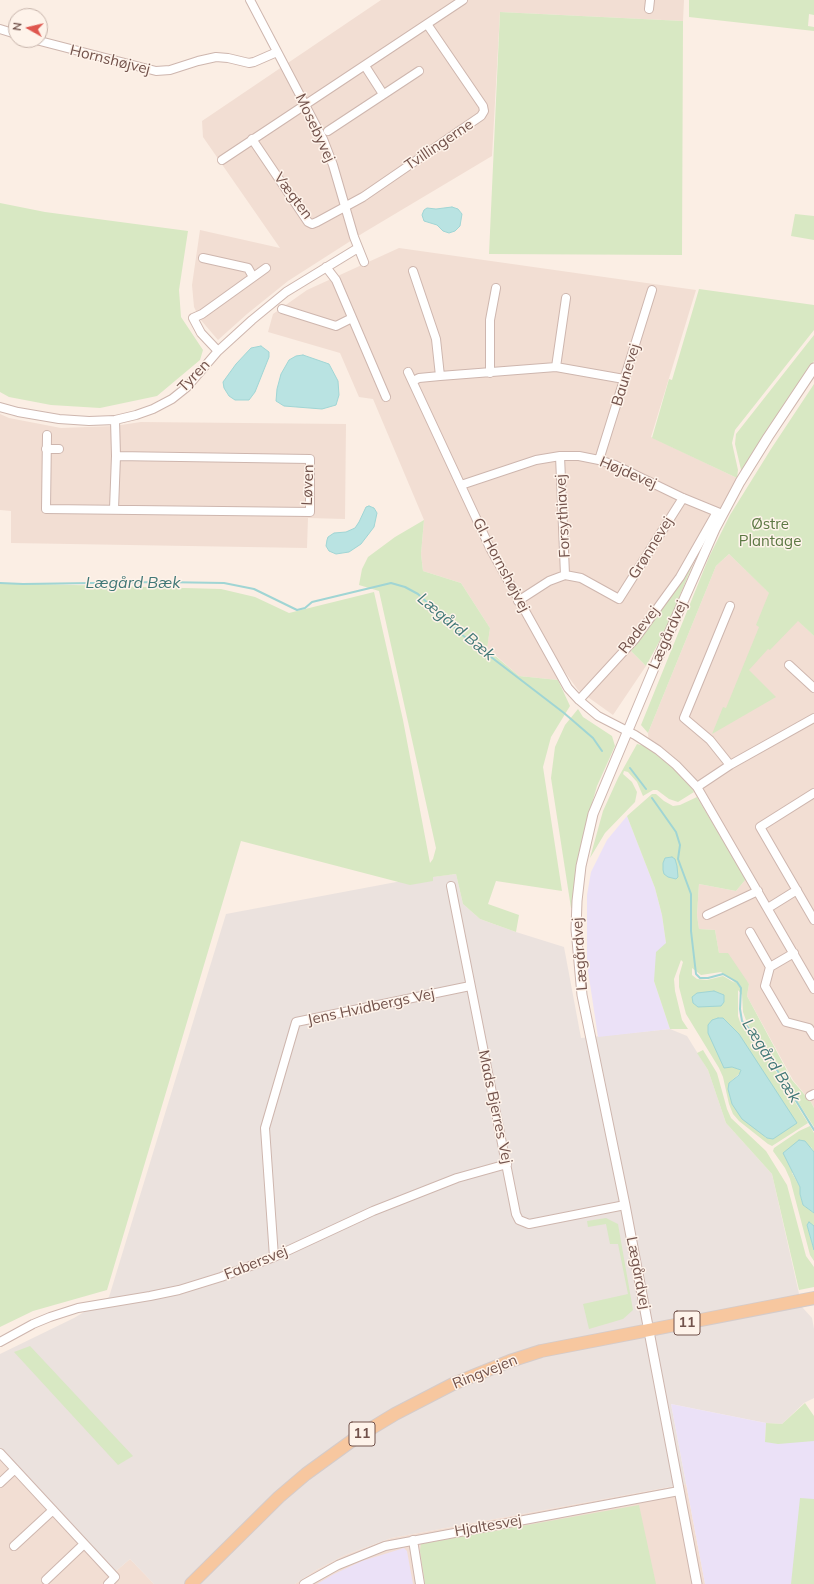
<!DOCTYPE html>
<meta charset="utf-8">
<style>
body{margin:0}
#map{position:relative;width:814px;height:1584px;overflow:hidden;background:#fbeee4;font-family:Mulish,sans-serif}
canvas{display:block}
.north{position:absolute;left:8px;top:8px;width:40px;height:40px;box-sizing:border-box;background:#fef3ea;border:1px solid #c6b3aa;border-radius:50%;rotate:278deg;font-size:11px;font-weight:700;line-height:16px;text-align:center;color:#72524b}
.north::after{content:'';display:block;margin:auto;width:14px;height:18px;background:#df564e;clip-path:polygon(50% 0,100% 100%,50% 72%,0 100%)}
</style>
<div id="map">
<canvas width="814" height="1584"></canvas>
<div class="north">N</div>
</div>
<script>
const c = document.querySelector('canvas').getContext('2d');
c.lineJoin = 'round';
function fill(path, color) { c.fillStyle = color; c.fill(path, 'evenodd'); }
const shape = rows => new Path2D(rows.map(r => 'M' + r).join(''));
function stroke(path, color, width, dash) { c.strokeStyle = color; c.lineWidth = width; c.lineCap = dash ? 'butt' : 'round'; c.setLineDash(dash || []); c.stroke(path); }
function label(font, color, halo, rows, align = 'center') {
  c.font = font + ' Mulish,sans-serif'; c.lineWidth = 3; c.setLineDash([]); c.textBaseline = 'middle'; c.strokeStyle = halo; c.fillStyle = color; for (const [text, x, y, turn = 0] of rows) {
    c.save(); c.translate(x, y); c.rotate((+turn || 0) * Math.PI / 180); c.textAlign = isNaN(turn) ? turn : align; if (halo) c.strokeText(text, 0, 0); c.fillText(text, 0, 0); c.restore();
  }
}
fill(shape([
 [381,0,684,0,683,21,500,12,492,156,363,233,288,281,247,314,218,340,200,319,194,307,192,285,200,230,280,248,203,137,202,121],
 [399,248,696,290,651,437,737,478,693,564,631,651,646,666,613,715,578,690,562,668,558,680,519,676,487,648,490,628,461,583,423,571,421,554,424,520,373,399,359,397,340,353,268,332,273,314,307,290],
 [0,414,9,418,61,428,114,426,141,422,346,424,345,519,308,518,307,548,11,543,11,511,0,510],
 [729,554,814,636,814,1108,811,1102,793,1080,747,996,749,984,719,953,715,930,699,929,697,915,699,884,736,891,746,879,689,784,671,766,649,749,648,733,716,566],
 [0,1448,116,1571,130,1559,154,1584,0,1584],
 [686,1484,705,1584,295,1584,316,1570,345,1555,391,1538]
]), '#f2ded3');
fill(shape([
 [456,874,463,904,480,919,516,932,564,947,581,1038,670,1029,687,1036,708,1070,726,1123,772,1174,802,1307,812,1318,814,1329,814,1398,804,1403,782,1424,766,1423,671,1404,686,1484,391,1538,345,1555,316,1570,295,1584,154,1584,130,1559,116,1571,0,1448,0,1354,74,1318,109,1297,226,914,407,880]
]), '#ebe2de');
fill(shape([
 [627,816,655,888,662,915,666,943,654,981,670,1029,598,1037,587,964,587,895,591,872,607,840],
 [671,1404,766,1423,765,1442,814,1441,814,1584,705,1584],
 [404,1548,407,1551,413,1584,317,1584,334,1574,362,1561]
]), '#ebe1f7');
fill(shape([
 [689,0,814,0,814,15,809,14,808,26,814,27,814,31,689,17],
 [500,12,683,21,682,255,489,254],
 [0,203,45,212,188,231,179,290,181,317,203,350,200,360,157,396,100,408,51,405,9,397,0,392],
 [795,214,814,216,814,240,791,236],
 [699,289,814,305,814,330,735,430,732,443,738,470,737,478,652,438,669,379,672,380],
 [814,335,814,361,759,442,742,474,735,444,736,434],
 [814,384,814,636,798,621,770,650,768,649,749,670,776,697,712,734,723,707,726,708,759,627,756,625,769,593,729,554,716,566,648,733,641,725,709,557,730,515,771,449],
 [424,520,421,554,423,571,461,583,490,628,487,649,519,676,558,680,570,706,551,737,543,767,562,891,496,881,488,904,519,915,516,932,480,919,463,904,456,874,433,877,433,881,410,885,241,841,107,1290,33,1311,0,1327,0,583,221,589,255,597,289,613,374,592,403,720,430,863,433,859,436,848,379,591,359,585,362,569,368,557,395,537],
 [693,564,665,631,646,666,631,651],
 [578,709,583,717,612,736,615,746,597,786,587,821,573,908,571,908,551,778,555,747,565,725],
 [637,744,645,746,671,766,689,784,694,792,678,802,669,799,657,790,653,790,643,796,637,782,628,772,624,771,623,774,632,782,637,792,635,802,605,833,590,858,603,811,618,778],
 [652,794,656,794,664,801,673,806,680,805,697,797,746,879,736,891,699,884,697,915,699,929,715,930,719,953,728,953,749,984,747,996,792,1080,811,1102,814,1108,814,1127,747,1023,743,1012,742,995,738,990,738,1016,740,1022,755,1037,761,1052,770,1062,808,1123,772,1146,768,1144,739,1121,733,1114,729,1104,723,1077,719,1068,686,1014,679,987,679,976,683,962,681,960,674,979,675,991,682,1020,688,1029,670,1029,654,981,656,952,666,943,662,915,655,888,627,816],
 [692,968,701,975,721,972,732,980,735,983,723,976,707,980,697,979,692,975],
 [739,1034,766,1138,729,1083,741,1072,740,1069,732,1067],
 [703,1050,717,1073,727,1109,731,1118,766,1151,787,1185,806,1256,814,1267,814,1287,799,1290,772,1174,726,1123,708,1070,697,1053],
 [810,1126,814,1133,814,1152,811,1147,792,1173,800,1187,800,1194,803,1205,814,1213,814,1226,810,1223,807,1225,814,1250,814,1261,810,1255,790,1179,785,1168,773,1151,774,1148,799,1131],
 [606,1218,618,1224,633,1310,623,1319,589,1329,583,1304,628,1294,618,1244,610,1244,606,1224,588,1227,587,1221],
 [30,1346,133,1456,118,1465,14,1352],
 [805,1403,814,1416,814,1441,778,1444,765,1442,766,1423,782,1424],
 [800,1498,814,1499,814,1584,791,1584],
 [639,1505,656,1584,425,1584,420,1551,421,1544]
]), '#d8e8c3');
const water = shape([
 [452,207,458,209,462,214,460,226,455,231,449,233,443,231,437,225,424,221,422,215,424,210,427,208,436,209,452,207],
 [261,346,269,352,269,357,255,392,249,400,235,400,229,396,224,388,223,382,236,364,251,348,261,346],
 [303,355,329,364,338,381,339,395,336,405,322,409,284,406,276,401,277,389,281,374,289,360,296,356,303,355],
 [369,506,374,508,377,513,374,527,361,544,349,552,336,554,329,551,326,546,327,540,328,537,334,533,346,532,355,528,359,522,366,507,369,506],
 [672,857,675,859,677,866,678,877,676,879,668,877,664,874,663,870,663,863,665,858,672,857],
 [714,991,724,995,724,1002,721,1006,698,1007,693,1003,692,997,697,993,714,991],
 [718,1018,723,1018,739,1034,797,1123,773,1139,767,1138,742,1119,732,1104,728,1089,729,1083,739,1075,741,1070,732,1067,724,1068,708,1033,708,1025,712,1020,718,1018],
 [799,1140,805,1141,814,1152,814,1213,803,1205,800,1194,800,1187,783,1153,799,1140],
 [809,1222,814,1226,814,1250,807,1225,809,1222]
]);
fill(water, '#b9e3e2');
stroke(water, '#a0d5d4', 1);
stroke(shape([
 [0,583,23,584,161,582,224,583,254,589,297,610,305,608,312,602,391,583,405,587,418,594,461,634,564,713,593,738,602,751],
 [630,768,646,789],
 [652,798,676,832,680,845,678,859,691,894,691,931,696,974,700,978,708,978,723,974,737,982,741,988,740,1009,742,1021,756,1036,814,1130]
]), '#a0d5d4', 2);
const minor = shape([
 [250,0,323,139,333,165,354,237,364,262],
 [649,9,650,0],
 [0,29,16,34],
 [36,40,156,71,170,70,198,61,216,57,228,58,249,63,254,62,277,52],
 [365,66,383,94],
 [328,131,419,71],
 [252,139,308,222,312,224,317,222,363,197,481,116,484,111,483,106,427,24],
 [222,160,463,0],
 [203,258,248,268,253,277],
 [326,267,336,280,386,397],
 [413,271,436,339,440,376],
 [282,309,336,326,352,318],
 [218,351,201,333,193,318,202,314,266,268],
 [556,367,566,298],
 [408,372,490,548,568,688,579,700,598,716,635,735,658,750,676,765,697,787,814,989],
 [490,373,490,320,496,288],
 [413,381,419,378,440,376,556,367,624,379],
 [0,407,18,412,59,419,89,421,115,420,136,415,153,409,172,399,187,387,218,351,252,320,286,292,358,248],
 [47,435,46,509,310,512,310,459,116,456],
 [46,449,59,449],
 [560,456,565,575],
 [599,460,652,290],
 [461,485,536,460,560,456,579,456,599,460,615,465,683,498,722,514],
 [114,509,116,456,115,420],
 [518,601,549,581,565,575,581,578,619,599,683,498],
 [730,606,684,718,710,740,730,765],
 [789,665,814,688],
 [579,700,635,639,680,577,717,512],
 [697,787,730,765,814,718],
 [814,793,760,827,814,920],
 [451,886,516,1214,519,1220,529,1224,625,1205],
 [768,908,797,890],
 [707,915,758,891],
 [750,932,770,967,765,986,786,1022,809,1028,814,1036],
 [770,967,794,953],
 [810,1096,814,1094],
 [274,1257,265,1128,296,1022,470,986],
 [0,1342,33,1324,50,1317,78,1308,150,1296,179,1290,221,1277,274,1257,373,1211,457,1178,507,1164],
 [0,1453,115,1577,108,1584],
 [0,1483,15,1469],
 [413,1540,420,1584],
 [14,1546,53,1510],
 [46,1580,84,1544],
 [304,1584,338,1565,385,1546,679,1491]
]);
const tertiary = shape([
 [697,1584,625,1205,582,995,576,929,577,901,581,866,593,814,659,656,715,529,740,482,768,437,814,368]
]);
const primary = shape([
 [191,1584,279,1497,306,1474,357,1437,395,1414,453,1384,510,1361,541,1351,814,1298]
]);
stroke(minor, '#ceb6ae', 10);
stroke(tertiary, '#ceb6ae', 11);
stroke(primary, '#d5cbc9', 14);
stroke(minor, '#fff', 8);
stroke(tertiary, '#fff', 9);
stroke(primary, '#f7c79f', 12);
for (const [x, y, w] of [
 [687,1323,26],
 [362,1434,26]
]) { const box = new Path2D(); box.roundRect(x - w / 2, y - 12, w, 24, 3); c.fillStyle = '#fef3ea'; c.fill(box); stroke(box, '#72524b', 1); }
label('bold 14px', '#72524b', null, [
 ["11",687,1323],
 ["11",362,1434]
]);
label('15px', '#72524b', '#fef3ea', [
 ["Hornshøjvej",110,60,14],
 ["Mosebyvej",315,128,65],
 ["Tvillingerne",439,145,-34],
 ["Vægten",293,196,53],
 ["Baunevej",626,375,-73],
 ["Tyren",194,376,-46],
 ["Højdevej",628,473,23],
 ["Løven",308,485,-88],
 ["Forsythiavej",563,516,-93],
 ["Grønnevej",651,548,-58],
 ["Gl. Hornshøjvej",501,565,62],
 ["Rødevej",639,630,-52],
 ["Lægårdvej",668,635,-66],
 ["Lægårdvej",580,954,-94],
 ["Jens Hvidbergs Vej",371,1007,-12],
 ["Mads Bjerres Vej",495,1107,78],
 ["Fabersvej",256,1263,-22],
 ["Lægårdvej",638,1273,79],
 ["Ringvejen",485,1372,-22],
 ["Hjaltesvej",488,1526,-10]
]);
label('15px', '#5c7843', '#fef3ea', [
 ["Østre",770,524],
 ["Plantage",770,541]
]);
label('italic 16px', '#407776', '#fef3ea', [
 ["Lægård Bæk",133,583],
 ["Lægård Bæk",456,627,40],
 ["Lægård Bæk",771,1061,58]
]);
</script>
